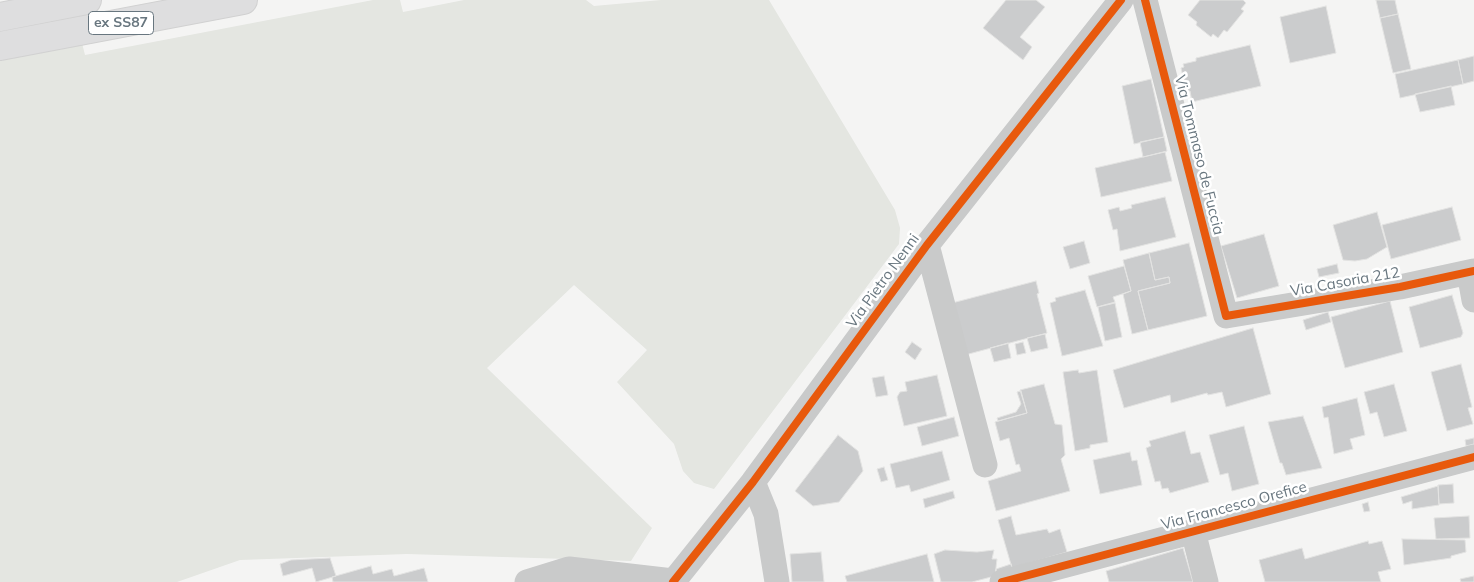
<!DOCTYPE html>
<style>
body{margin:0}
canvas{display:block;background:#f4f4f3}
</style>
<canvas width="1474" height="582"></canvas>
<script>
const c = document.querySelector('canvas').getContext('2d');
c.lineJoin = 'round';
function fill(path, color) { c.fillStyle = color; c.fill(path, 'evenodd'); }
const shape = rows => new Path2D(rows.map(r => 'M' + r).join(''));
function stroke(path, color, width, dash) { c.strokeStyle = color; c.lineWidth = width; c.lineCap = dash ? 'butt' : 'round'; c.setLineDash(dash || []); c.stroke(path); }
function label(font, color, halo, rows, align = 'center') {
  c.font = font + ' Mulish,sans-serif'; c.lineWidth = 5; c.setLineDash([]); c.textBaseline = 'middle'; c.strokeStyle = halo; c.fillStyle = color; for (const [text, x, y, turn = 0] of rows) {
    c.save(); c.translate(x, y); c.rotate((+turn || 0) * Math.PI / 180); c.textAlign = isNaN(turn) ? turn : align; if (halo) c.strokeText(text, 0, 0); c.fillText(text, 0, 0); c.restore();
  }
}
fill(shape([
 [373,0,400,0,403,12,464,0,586,0,594,6,661,0,769,0,895,210,900,228,899,244,714,489,694,483,683,471,674,444,617,382,647,350,574,285,487,368,652,528,631,561,407,554,240,560,177,582,0,582,0,61,82,43,85,55]
]), '#e4e6e1');
const building = shape([
 [1006,0,1036,0,1045,7,1020,37,1032,47,1023,60,983,28,1006,0],
 [1200,0,1243,0,1246,3,1241,9,1244,11,1227,32,1224,30,1218,38,1213,34,1211,37,1196,25,1197,22,1188,15,1200,0],
 [1376,0,1395,0,1398,14,1380,18,1376,0],
 [1326,6,1336,53,1290,63,1280,17,1326,6],
 [1398,14,1411,69,1393,73,1380,18,1398,14],
 [1250,45,1261,86,1192,102,1190,91,1186,91,1181,68,1184,67,1183,64,1196,61,1196,58,1250,45],
 [1474,56,1474,81,1463,84,1458,60,1474,56],
 [1458,60,1463,84,1400,98,1395,74,1458,60],
 [1151,79,1164,137,1134,144,1122,86,1151,79],
 [1451,86,1455,105,1420,112,1415,94,1451,86],
 [1164,137,1167,151,1143,157,1140,142,1164,137],
 [1165,152,1172,181,1101,197,1095,168,1165,152],
 [1165,197,1176,237,1120,251,1117,229,1113,230,1108,210,1119,207,1120,211,1132,208,1131,205,1165,197],
 [1452,207,1461,240,1391,259,1382,225,1452,207],
 [1377,212,1387,247,1367,259,1355,261,1343,260,1333,225,1377,212],
 [1264,234,1279,286,1237,298,1221,246,1264,234],
 [1084,241,1090,263,1070,269,1063,247,1084,241],
 [1189,243,1207,316,1148,330,1138,291,1170,283,1169,277,1155,280,1149,253,1189,243],
 [1149,253,1155,280,1169,277,1170,283,1138,291,1148,330,1132,334,1123,294,1131,291,1123,260,1149,253],
 [1337,264,1339,273,1319,277,1317,269,1337,264],
 [1124,266,1131,291,1113,297,1115,302,1097,307,1088,276,1124,266],
 [1036,281,1039,293,1037,294,1047,333,965,355,952,303,1036,281],
 [1085,290,1103,346,1062,356,1050,303,1056,301,1055,298,1085,290],
 [1452,295,1463,333,1461,337,1420,348,1409,307,1452,295],
 [1390,301,1403,352,1345,368,1331,317,1390,301],
 [1115,303,1122,337,1105,341,1098,307,1115,303],
 [1328,312,1331,322,1306,330,1303,320,1328,312],
 [1253,328,1271,394,1226,407,1222,392,1208,395,1207,393,1171,403,1170,395,1124,408,1113,370,1253,328],
 [1045,334,1048,348,1031,352,1027,338,1045,334],
 [912,342,922,349,915,360,905,352,912,342],
 [1023,342,1026,353,1017,355,1015,344,1023,342],
 [1008,343,1011,358,994,362,990,348,1008,343],
 [1461,364,1472,407,1468,408,1473,424,1447,431,1431,372,1461,364],
 [1078,370,1079,373,1097,370,1108,442,1090,445,1090,448,1075,451,1063,372,1078,370],
 [937,375,947,416,904,426,897,397,900,392,907,391,905,382,937,375],
 [884,376,888,395,876,397,872,378,884,376],
 [1044,384,1055,424,1062,425,1065,455,1061,459,1070,491,996,511,988,481,1021,471,1019,464,1016,465,1009,438,1000,441,995,422,1027,413,1020,390,1044,384],
 [1394,384,1407,431,1384,437,1377,412,1370,414,1364,392,1394,384],
 [1021,391,1027,413,998,421,997,418,1016,412,1021,404,1017,392,1021,391],
 [1357,398,1365,435,1350,439,1353,449,1334,454,1328,417,1324,418,1322,407,1357,398],
 [1303,416,1322,468,1286,475,1282,463,1280,463,1268,422,1303,416],
 [954,417,959,436,922,446,917,427,954,417],
 [1244,426,1259,484,1232,491,1228,473,1220,475,1209,435,1244,426],
 [1185,431,1191,454,1200,452,1209,482,1170,493,1168,488,1162,489,1160,481,1155,482,1146,448,1151,446,1149,441,1185,431],
 [838,435,858,451,863,471,839,502,813,506,795,491,838,435],
 [1474,438,1474,444,1466,446,1465,440,1474,438],
 [942,451,950,480,911,492,909,485,896,488,890,464,942,451],
 [1130,452,1132,461,1137,460,1142,485,1100,494,1093,460,1130,452],
 [884,467,888,480,881,482,877,469,884,467],
 [1453,484,1454,503,1439,504,1438,485,1453,484],
 [1438,486,1439,505,1412,509,1412,501,1403,504,1401,497,1438,486],
 [953,491,955,498,925,508,923,499,953,491],
 [1270,493,1271,497,1262,500,1261,495,1270,493],
 [1368,502,1370,511,1364,512,1362,504,1368,502],
 [1011,516,1016,535,1047,529,1049,533,1060,529,1067,552,1012,568,998,520,1011,516],
 [1469,516,1470,538,1436,539,1434,518,1469,516],
 [1402,539,1465,540,1466,552,1451,556,1451,558,1404,565,1402,539],
 [1368,541,1369,544,1382,541,1391,569,1378,572,1381,582,1265,582,1259,560,1302,548,1305,559,1368,541],
 [1183,548,1193,582,1109,582,1106,571,1183,548],
 [945,550,977,552,994,550,992,559,997,559,995,576,972,582,941,582,934,554,945,550],
 [821,552,824,582,792,582,790,554,821,552],
 [927,554,934,582,847,582,845,576,927,554],
 [330,558,336,576,316,582,312,568,283,576,280,564,291,560,330,558],
 [1011,564,1013,570,997,575,996,569,1011,564],
 [371,566,373,574,392,569,394,576,424,568,428,582,333,582,332,577,371,566],
 [1474,576,1474,582,1461,582,1460,579,1474,576]
]);
fill(building, '#cbcccd');
stroke(building, '#e3e3e2', 1);
const highway = shape([
 [0,17,87,0],
 [0,46,243,0]
]);
stroke(highway, '#d1d1d1', 30);
stroke(shape([
 [1145,0,1226,316,1400,287,1474,271],
 [927,245,985,465],
 [1469,272,1474,300],
 [753,482,766,514,777,582],
 [1193,531,1206,582],
 [527,582,569,569,673,581],
 [673,582,753,482,927,245,1121,0],
 [1002,582,1474,457]
]), '#c9caca', 25);
stroke(highway, '#dededf', 28);
stroke(shape([
 [1145,0,1226,316,1400,287,1474,271],
 [673,582,753,482,927,245,1121,0],
 [1002,582,1474,457]
]), '#e8590c', 8);
for (const [x, y, w] of [
 [121,23,65]
]) { const box = new Path2D(); box.roundRect(x - w / 2, y - 11.5, w, 23, 4); c.fillStyle = '#fff'; c.fill(box); stroke(box, '#68767f', 1); }
label('bold 14px', '#68767f', null, [
 ["ex SS87",121,23]
]);
label('15px', '#68767f', '#fff', [
 ["Via Tommaso de Fuccia",1199,155,76],
 ["Via Pietro Nenni",883,281,-54],
 ["Via Casoria 212",1345,282,-10],
 ["Via Francesco Orefice",1234,506,-15]
]);
</script>
